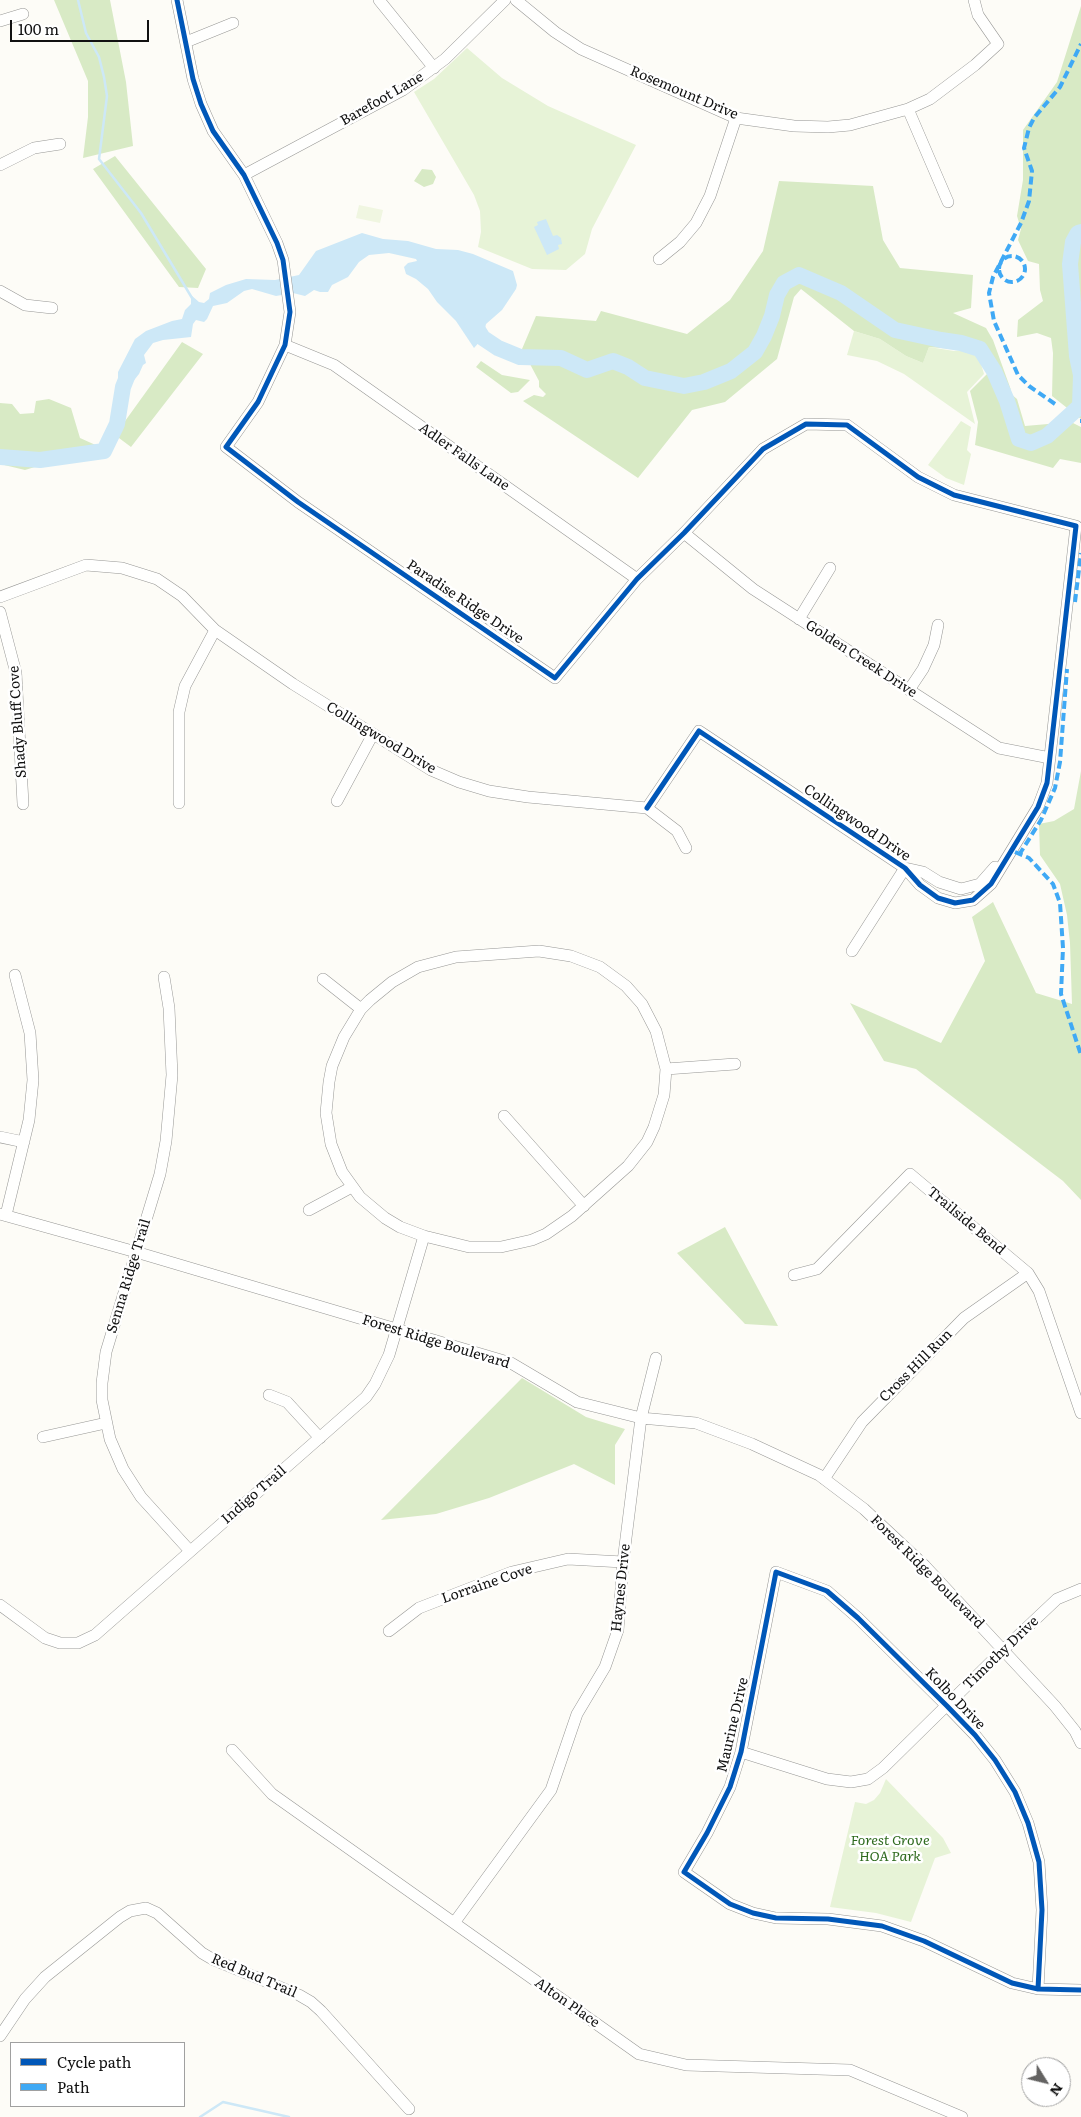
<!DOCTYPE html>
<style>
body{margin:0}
#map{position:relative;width:1081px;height:2117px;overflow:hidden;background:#fdfcf7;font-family:Literata,serif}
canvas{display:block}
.legend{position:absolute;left:10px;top:2042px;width:175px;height:65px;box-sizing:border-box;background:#fff;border:1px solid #a0a0a0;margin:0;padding:6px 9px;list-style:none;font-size:15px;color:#111}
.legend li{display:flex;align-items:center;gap:10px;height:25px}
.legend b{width:25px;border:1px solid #a0a0a0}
.north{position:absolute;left:1021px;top:2057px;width:50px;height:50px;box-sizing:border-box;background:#fff;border:1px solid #a0a0a0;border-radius:50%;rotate:126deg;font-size:14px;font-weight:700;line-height:20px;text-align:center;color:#111}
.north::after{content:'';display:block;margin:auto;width:18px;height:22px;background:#646362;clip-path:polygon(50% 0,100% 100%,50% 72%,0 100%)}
.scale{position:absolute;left:10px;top:20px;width:139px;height:22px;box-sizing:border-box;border:2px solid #111;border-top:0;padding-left:6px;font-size:15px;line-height:18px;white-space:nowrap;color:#111;-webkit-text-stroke:4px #fff;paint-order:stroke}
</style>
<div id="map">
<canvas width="1081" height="2117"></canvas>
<ul class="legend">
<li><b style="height:6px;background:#0057b8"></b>Cycle path</li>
<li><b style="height:6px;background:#3fa9f5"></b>Path</li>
</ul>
<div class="north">N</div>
<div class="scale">100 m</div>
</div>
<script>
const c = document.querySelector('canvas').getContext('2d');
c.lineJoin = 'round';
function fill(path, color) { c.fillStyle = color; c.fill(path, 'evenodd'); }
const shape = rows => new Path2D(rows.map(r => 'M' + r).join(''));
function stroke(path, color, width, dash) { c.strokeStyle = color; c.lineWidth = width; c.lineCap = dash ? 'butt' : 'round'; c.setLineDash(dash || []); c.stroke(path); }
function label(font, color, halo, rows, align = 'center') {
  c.font = font + ' Literata,serif'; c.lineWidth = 5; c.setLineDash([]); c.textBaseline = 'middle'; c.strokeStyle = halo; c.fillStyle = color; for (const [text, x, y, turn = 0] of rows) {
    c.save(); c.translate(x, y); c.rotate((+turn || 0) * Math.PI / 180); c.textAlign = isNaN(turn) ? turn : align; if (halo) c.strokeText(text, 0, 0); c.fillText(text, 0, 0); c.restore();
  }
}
fill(shape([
 [467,48,502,78,548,106,636,145,592,229,585,254,566,270,532,269,478,247,481,232,480,211,474,195,414,92,434,79],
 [854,331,880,339,906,356,923,363,929,347,954,351,971,349,979,357,984,374,967,392,975,424,904,374,877,361,847,355],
 [961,421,971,427,967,450,971,454,964,485,946,478,928,465],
 [886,1779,943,1838,951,1853,935,1858,911,1922,876,1913,830,1907,855,1802,866,1804,874,1800,880,1793]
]), '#e7f3d7');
fill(shape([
 [54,0,110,0,126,82,133,146,83,158,88,117,88,81],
 [1081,6,1081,419,1052,396,1053,353,1051,338,1037,333,1017,337,1018,320,1043,301,1040,290,1039,264,1028,261,1018,240,1021,229,1017,216,1023,180,1023,130,1057,82],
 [115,156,206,269,198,288,179,287,93,169],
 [422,169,432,170,436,177,433,184,424,187,414,181],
 [779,181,873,186,883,240,900,268,973,275,971,308,953,313,986,328,993,340,1011,390,986,371,977,351,929,347,923,363,906,356,880,339,854,331,801,289,794,297,777,359,725,402,692,410,638,478,523,401,534,395,543,397,546,394,539,387,539,381,522,349,536,316,596,321,601,311,687,334,730,300,763,251],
 [182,342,203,354,131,447,115,435],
 [481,361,502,375,530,380,518,392,511,393,476,367],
 [987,374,1017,399,1025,426,1071,422,1081,427,1081,463,1060,459,1053,468,975,445,978,422,970,391],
 [49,399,71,408,80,438,100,447,25,470,0,464,0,403,12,404,20,414,34,413,36,401],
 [1081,771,1081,1200,1063,1181,916,1069,884,1061,850,1003,941,1043,985,961,972,917,993,902,1036,993,1072,1004,1070,943,1067,915,1060,884,1040,855,1039,824,1054,821,1074,809],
 [725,1227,778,1326,745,1324,677,1253],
 [522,1378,586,1417,625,1429,615,1445,615,1485,574,1464,489,1498,436,1514,381,1520]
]), '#d8eac5');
fill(shape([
 [359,205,383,210,380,223,356,218]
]), '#f0f6e1');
fill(shape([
 [546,219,553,236,557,235,561,238,562,244,558,245,559,249,547,255,534,227,538,225,537,222],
 [362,233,383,239,408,241,436,249,458,250,473,254,513,271,517,285,516,289,502,310,486,324,483,338,474,348,456,321,437,302,428,289,416,279,406,274,404,267,408,263,417,261,416,259,389,253,369,255,359,262,348,277,332,285,328,292,320,292,314,290,305,296,293,293,276,296,252,289,244,291,227,303,213,306,207,319,204,322,196,320,193,324,191,337,163,340,153,343,144,355,146,363,143,365,139,374,131,384,123,387,118,383,118,372,135,339,146,331,172,321,182,319,185,310,191,304,191,295,199,302,204,303,209,299,210,293,226,285,246,279,275,280,299,275,316,251]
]), '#cde8f7');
stroke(shape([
 [78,0,86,33,99,57,104,77,107,96,99,159,141,213,192,298],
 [200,2117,223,2102,289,2117]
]), '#cde8f7', 2.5);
stroke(shape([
 [471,319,483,338,498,348,520,357,561,358,587,370,613,361,628,367,645,378,684,386,704,382,731,371,755,352,764,336,772,316,777,295,784,283,799,275,841,293,895,330,941,340,961,343,980,349,994,371,1007,401,1019,439,1031,443,1047,436,1080,406,1081,375,1077,356,1070,264,1073,242,1078,233,1081,232],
 [0,457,40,460,104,451,117,424,123,387,131,367]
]), '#cde8f7', 16);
const minor = shape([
 [177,0,193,79,201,104,213,131,244,175,277,243,283,260,290,312,285,345,258,402,226,447,298,502,555,678,637,579,684,533,763,449,806,424,847,425,918,477,954,495,1076,526,1047,783,1038,807,991,884,973,900,955,903,938,898,920,885,905,868,699,731,647,808],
 [379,0,434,68],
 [516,0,555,32,581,49,736,118,794,126,828,127,850,125,908,109,930,99,975,65,998,44,978,15,974,0],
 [0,21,23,14],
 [186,42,233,23],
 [908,109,948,202],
 [0,165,34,148,60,144],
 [244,175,403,90,445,59,505,0],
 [659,259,680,242,696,223,710,196,736,118],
 [0,291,25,305,52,308],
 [285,345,334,365,637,579],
 [684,533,753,589,999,748,1050,758],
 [0,597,86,565,122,568,157,579,182,596,215,630,293,684,431,770,459,782,489,791,528,797,647,808],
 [0,612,16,673,23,804],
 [799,619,830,568],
 [909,690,923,669,934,645,938,625],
 [337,801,373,734],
 [179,803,179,712,185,686,215,630],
 [647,808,677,831,686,848],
 [905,868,923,872,939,882,961,889,980,884,995,867],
 [539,951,571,956,600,967,626,986,642,1004,656,1031,666,1069,664,1095,654,1127,647,1142,628,1166,572,1216,546,1234,532,1240,501,1247,469,1247,424,1236,400,1227,385,1218,360,1197,342,1172,331,1144,326,1113,329,1082,332,1066,344,1037,361,1009,370,1000,392,982,418,967,456,957,539,951],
 [852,951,905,868],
 [164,977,169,1008,172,1075,166,1141,160,1174,106,1352,102,1383,102,1400,110,1439,123,1469,141,1497,190,1551],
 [323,979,361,1009],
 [666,1069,735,1064],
 [504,1116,584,1206],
 [0,1137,24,1142],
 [309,1210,352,1187],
 [0,1214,136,1252,511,1363,577,1402,641,1418,696,1423,752,1444,819,1475,864,1509,925,1566,1055,1706,1075,1731,1081,1743],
 [6,1215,29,1120,33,1080,30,1033,15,975],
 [794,1275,817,1269,910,1174,1028,1273,1039,1291,1081,1413],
 [269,1395,287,1402,320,1438],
 [43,1437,106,1423],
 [824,1479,862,1422,964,1318,1028,1273],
 [0,1605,45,1638,60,1643,78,1643,95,1635,366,1397,375,1384,389,1355,424,1236],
 [389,1631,419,1608,512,1572,568,1559,623,1562],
 [232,1750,272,1794,639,2054,686,2065,850,2070,962,2117],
 [741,1752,827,1779,851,1782,868,1779,883,1768,1003,1650,1057,1599,1081,1589],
 [454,1923,551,1790,577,1714,605,1667,618,1630,623,1562,641,1418,656,1358],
 [1038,1989,1042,1910,1039,1862,1028,1823,1015,1792,995,1760,975,1735,947,1706,858,1618,827,1591,776,1572,741,1752,730,1787,707,1833,684,1872,730,1904,753,1913,776,1918,828,1919,882,1926,924,1941,1012,1983,1038,1989,1081,1990],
 [0,2036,25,1999,45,1977,120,1917,130,1911,146,1908,157,1913,202,1953,214,1960,299,1995,311,2002,321,2011,409,2109]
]);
stroke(minor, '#979795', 12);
stroke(minor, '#fffffe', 11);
stroke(shape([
 '999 269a13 13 0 1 1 26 0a13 13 0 1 1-26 0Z',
 [1055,404,1029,386,1018,375,994,321,989,293,993,277,1021,223,1029,201,1032,171,1024,148,1029,128,1034,118,1060,87,1081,44],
 [1080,421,1081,421],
 [1075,602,1081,553],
 [1015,852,1029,858,1053,884,1060,903,1063,948,1061,994,1081,1055],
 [1019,855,1041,820,1055,788,1060,762,1067,669]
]), '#3fa9f5', 4, [8, 4]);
stroke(shape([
 [177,0,193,79,201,104,213,131,244,175,277,243,283,260,290,312,285,345,258,402,226,447,298,502,555,678,637,579,684,533,763,449,806,424,847,425,918,477,954,495,1076,526,1047,783,1038,807,991,884,973,900,955,903,938,898,920,885,905,868,699,731,647,808],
 [1038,1989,1042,1910,1039,1862,1028,1823,1015,1792,995,1760,975,1735,947,1706,858,1618,827,1591,776,1572,741,1752,730,1787,707,1833,684,1872,730,1904,753,1913,776,1918,828,1919,882,1926,924,1941,1012,1983,1038,1989,1081,1990]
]), '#0057b8', 5);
label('14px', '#111', '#fff', [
 ["Rosemount Drive",684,93,23],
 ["Barefoot Lane",382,99,-30],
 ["Adler Falls Lane",464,457,35],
 ["Paradise Ridge Drive",465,602,34],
 ["Golden Creek Drive",861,659,33],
 ["Shady Bluff Cove",18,722,-94],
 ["Collingwood Drive",381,738,31],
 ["Collingwood Drive",857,823,34],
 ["Trailside Bend",966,1221,40],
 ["Senna Ridge Trail",129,1276,-73],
 ["Forest Ridge Boulevard",436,1342,17],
 ["Cross Hill Run",916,1366,-45],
 ["Indigo Trail",254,1495,-41],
 ["Forest Ridge Boulevard",927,1572,45],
 ["Lorraine Cove",487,1584,-19],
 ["Haynes Drive",621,1588,-84],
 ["Timothy Drive",1001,1653,-44],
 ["Kolbo Drive",955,1699,46],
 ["Maurine Drive",733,1725,-77],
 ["Red Bud Trail",254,1976,23],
 ["Alton Place",567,2003,35]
]);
label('italic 14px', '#2f6b1f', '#fff', [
 ["Forest Grove",890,1841],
 ["HOA Park",890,1857]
]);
</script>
